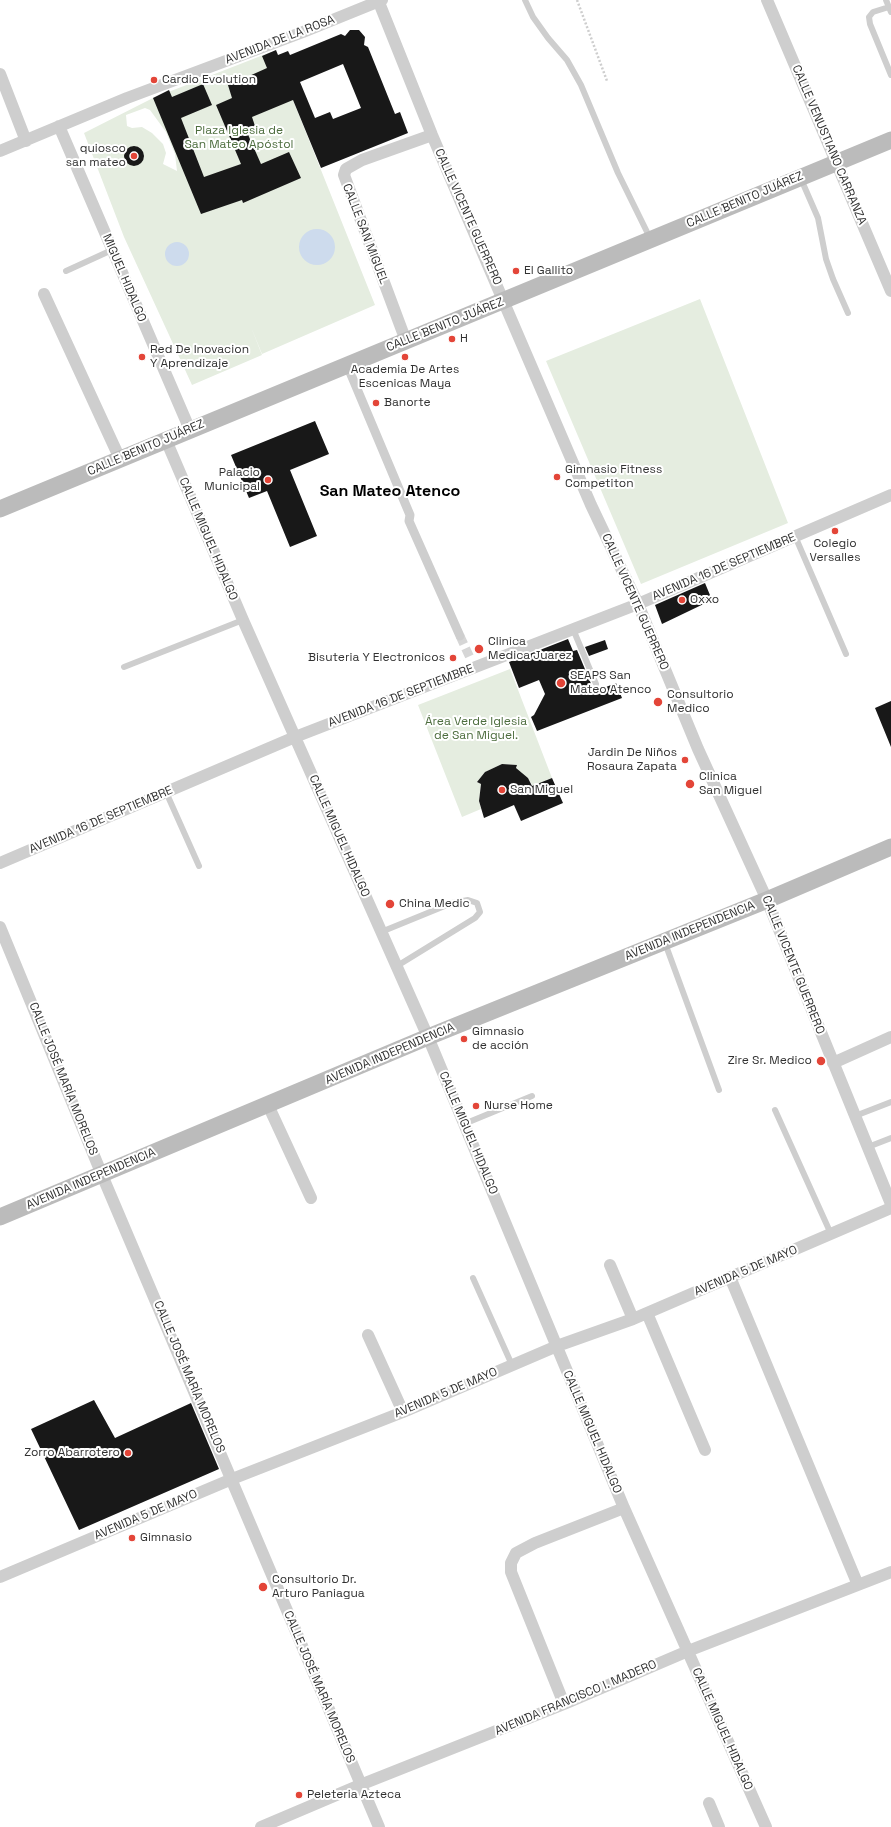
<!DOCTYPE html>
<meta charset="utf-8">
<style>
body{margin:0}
canvas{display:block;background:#fff}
</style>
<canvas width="891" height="1827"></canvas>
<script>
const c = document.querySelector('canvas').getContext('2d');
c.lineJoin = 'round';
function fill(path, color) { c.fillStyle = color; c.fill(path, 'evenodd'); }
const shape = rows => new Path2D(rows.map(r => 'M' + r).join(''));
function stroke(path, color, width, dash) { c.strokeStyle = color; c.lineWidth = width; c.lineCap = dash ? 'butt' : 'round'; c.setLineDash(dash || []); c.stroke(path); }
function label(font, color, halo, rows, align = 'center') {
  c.font = font + ' "Space Grotesk",sans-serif'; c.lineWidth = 4; c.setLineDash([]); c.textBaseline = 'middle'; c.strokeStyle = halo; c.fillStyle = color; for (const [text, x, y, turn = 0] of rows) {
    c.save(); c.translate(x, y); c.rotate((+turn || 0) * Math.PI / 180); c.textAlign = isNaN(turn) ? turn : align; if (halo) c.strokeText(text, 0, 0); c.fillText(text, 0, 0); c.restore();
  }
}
fill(shape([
 [271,52,293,100,375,305,262,354,251,327,262,355,192,385,124,237,84,133,153,98],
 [145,108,150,110,166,132,175,154,177,171,163,164,166,153,163,144,152,133,142,127,132,128,127,126,126,115],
 [700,299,788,523,641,584,546,361],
 [510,669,552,778,546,780,550,789,533,786,528,778,516,770,517,765,502,764,485,772,477,782,481,784,479,801,481,809,462,817,418,705]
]), '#e5ede0');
fill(shape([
 '299 247a18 18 0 1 1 36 0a18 18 0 1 1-36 0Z',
 '165 254a12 12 0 1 1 24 0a12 12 0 1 1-24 0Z'
]), '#cddbed');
fill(shape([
 [350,30,359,30,365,37,364,45,368,47,395,114,400,112,408,133,321,168,293,100,252,117,255,126,246,130,261,164,289,152,301,178,243,203,242,200,201,214,153,98,169,90,172,97,203,84,212,105,181,118,204,177,241,164,216,105,232,98,227,82,232,77,238,81,267,68,262,56,276,50,278,55,288,51,290,55,341,34,345,36],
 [343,64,361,108,333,119,330,112,315,118,300,82],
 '124 156a10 10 0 1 1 20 0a10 10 0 1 1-20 0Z',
 [315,421,329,454,290,470,317,536,290,547,267,491,249,498,231,455],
 [705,583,712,600,662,624,655,605],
 [568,639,573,651,577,650,592,686,596,691,616,683,622,698,537,731,531,717,534,715,545,694,539,680,519,688,509,662],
 [605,640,608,649,589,656,585,647],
 [891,701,891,747,875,708],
 [502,764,517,765,516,768,528,778,532,786,552,778,563,803,521,821,514,805,484,818,479,801,481,784,477,782,485,772],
 [94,1400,115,1438,191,1403,219,1469,79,1530,31,1429]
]), '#181818');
stroke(shape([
 [460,636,471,660]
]), '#d6d6d6', 9, [9, 4.5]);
stroke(shape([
 [577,0,607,81]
]), '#cecece', 2.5, [2, 2]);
stroke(shape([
 [525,0,533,17,548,38,567,60,581,85,618,173,650,238],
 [886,0,891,12],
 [889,7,873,12,869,17,870,24,891,75],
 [801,179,818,218,826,259,833,279,848,313],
 [66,271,112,250],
 [795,536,846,654],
 [573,629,596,684],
 [124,667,243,620],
 [166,792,199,866],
 [381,932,452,903,468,900,477,903,480,912,475,918,397,966],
 [665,943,719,1090],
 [775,1110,831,1234],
 [855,1116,891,1102],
 [464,1124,532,1096],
 [868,1147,891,1138],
 [473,1278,512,1365]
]), '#cecece', 6);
stroke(shape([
 [347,365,410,515,409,521,460,636]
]), '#cecece', 9);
stroke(shape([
 [378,0,432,135,591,505,638,604,698,749,767,900,891,1204],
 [767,0,891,291],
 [0,74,26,141],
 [59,126,190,430],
 [0,151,127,98,303,32,382,0],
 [44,294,120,459],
 [406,341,344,175,346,169,362,160,432,135],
 [166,440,243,620,428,1037,624,1508,766,1827],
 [0,863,295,737,638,604,891,495],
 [0,927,102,1175,379,1827],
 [833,1063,891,1037],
 [268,1105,311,1198],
 [610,1265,633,1319],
 [730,1277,858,1585],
 [647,1313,705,1450],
 [368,1335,403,1412],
 [0,1577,232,1479,403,1412,557,1346,633,1319,891,1208],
 [564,1704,511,1572,511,1563,516,1553,535,1543,624,1508],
 [709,1803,719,1827],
 [261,1827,360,1785,564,1704,688,1651,891,1572]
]), '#cecece', 12);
stroke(shape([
 [0,509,891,140],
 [0,1217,428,1037,767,900,891,847]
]), '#bbb', 17);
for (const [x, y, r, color] of [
 [154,80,4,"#e34538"],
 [134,156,4,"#e34538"],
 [516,271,4,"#e34538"],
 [452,339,4,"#e34538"],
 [142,357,4,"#e34538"],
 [405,357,4,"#e34538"],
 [376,403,4,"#e34538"],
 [557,477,4,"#e34538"],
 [268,480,4,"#e34538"],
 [835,531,4,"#e34538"],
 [682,600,4,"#e34538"],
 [479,649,5,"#e34538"],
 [453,658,4,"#e34538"],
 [561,683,5,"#e34538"],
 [658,702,5,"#e34538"],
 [685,760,4,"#e34538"],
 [690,784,5,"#e34538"],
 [502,790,4,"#e34538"],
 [390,904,5,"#e34538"],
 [464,1039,4,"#e34538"],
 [821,1061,5,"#e34538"],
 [476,1106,4,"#e34538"],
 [128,1453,4,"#e34538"],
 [132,1538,4,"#e34538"],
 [263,1587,5,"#e34538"],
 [299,1795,4,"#e34538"]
]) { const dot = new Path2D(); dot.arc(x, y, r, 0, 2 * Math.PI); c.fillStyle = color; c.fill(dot); stroke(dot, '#fff', 1.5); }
label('12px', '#313131', '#fff', [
 ["AVENIDA DE LA ROSA",280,40,-21],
 ["CALLE VENUSTIANO CARRANZA",829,145,67],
 ["CALLE BENITO JUÁREZ",745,200,-23],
 ["CALLE VICENTE GUERRERO",468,217,66],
 ["CALLE SAN MIGUEL",365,234,69],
 ["MIGUEL HIDALGO",124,278,67],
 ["CALLE BENITO JUÁREZ",445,325,-22],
 ["CALLE BENITO JUÁREZ",146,448,-23],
 ["CALLE MIGUEL HIDALGO",208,539,67],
 ["AVENIDA 16 DE SEPTIEMBRE",724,567,-23],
 ["CALLE VICENTE GUERRERO",635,602,66],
 ["AVENIDA 16 DE SEPTIEMBRE",401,696,-21],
 ["AVENIDA 16 DE SEPTIEMBRE",101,820,-23],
 ["CALLE MIGUEL HIDALGO",339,836,66],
 ["AVENIDA INDEPENDENCIA",690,931,-22],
 ["CALLE VICENTE GUERRERO",793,965,68],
 ["AVENIDA INDEPENDENCIA",390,1054,-23],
 ["CALLE JOSÉ MARÍA MORELOS",63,1079,68],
 ["CALLE MIGUEL HIDALGO",468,1133,67],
 ["AVENIDA INDEPENDENCIA",91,1179,-23],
 ["AVENIDA 5 DE MAYO",746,1271,-23],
 ["CALLE JOSÉ MARÍA MORELOS",189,1377,67],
 ["AVENIDA 5 DE MAYO",446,1393,-23],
 ["CALLE MIGUEL HIDALGO",592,1432,67],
 ["AVENIDA 5 DE MAYO",146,1515,-23],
 ["CALLE JOSÉ MARÍA MORELOS",319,1687,67],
 ["AVENIDA FRANCISCO I. MADERO",576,1698,-23],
 ["CALLE MIGUEL HIDALGO",722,1729,66]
]);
label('12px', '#313131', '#fff', [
 ["Cardio Evolution",162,80],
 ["quiosco",126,149,"right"],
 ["san mateo",126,163,"right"],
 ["El Gallito",524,271],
 ["H",460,339],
 ["Red De Inovacion",150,350],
 ["Y Aprendizaje",150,364],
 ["Academia De Artes",405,370,"center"],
 ["Escenicas Maya",405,384,"center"],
 ["Banorte",384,403],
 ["Gimnasio Fitness",565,470],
 ["Competiton",565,484],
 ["Palacio",260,473,"right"],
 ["Municipal",260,487,"right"],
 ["Colegio",835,544,"center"],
 ["Versalles",835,558,"center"],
 ["Oxxo",690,600],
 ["Clinica",488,642],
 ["Medica Juarez",488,656],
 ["Bisuteria Y Electronicos",445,658,"right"],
 ["SEAPS San",570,676],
 ["Mateo Atenco",570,690],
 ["Consultorio",667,695],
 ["Medico",667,709],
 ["Jardin De Niños",677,753,"right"],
 ["Rosaura Zapata",677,767,"right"],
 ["Clinica",699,777],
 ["San Miguel",699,791],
 ["San Miguel",510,790],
 ["China Medic",399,904],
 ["Gimnasio",472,1032],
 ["de acción",472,1046],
 ["Zire Sr. Medico",812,1061,"right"],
 ["Nurse Home",484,1106],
 ["Zorro Abarrotero",120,1453,"right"],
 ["Gimnasio",140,1538],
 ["Consultorio Dr.",272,1580],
 ["Arturo Paniagua",272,1594],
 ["Peleteria Azteca",307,1795]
], 'left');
label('12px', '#4d6d3e', '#fff', [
 ["Plaza Iglesia de",239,131],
 ["San Mateo Apóstol",239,145],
 ["Área Verde Iglesia",476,722],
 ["de San Miguel.",476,736]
]);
label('bold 16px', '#000', '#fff', [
 ["San Mateo Atenco",390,492]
]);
</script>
